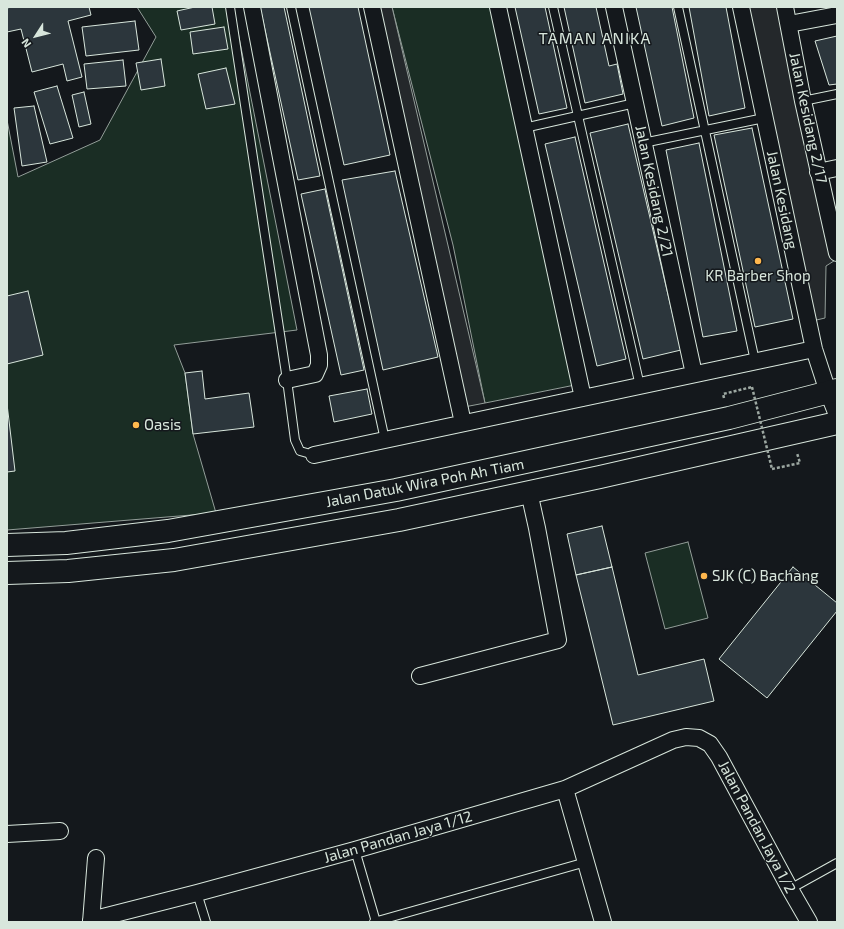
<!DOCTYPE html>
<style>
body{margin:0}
#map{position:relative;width:844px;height:929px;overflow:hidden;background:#14181c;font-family:"Exo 2",sans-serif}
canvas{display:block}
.frame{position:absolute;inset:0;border:8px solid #d8e6dc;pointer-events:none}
.north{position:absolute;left:16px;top:16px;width:40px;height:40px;-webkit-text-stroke:3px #14181c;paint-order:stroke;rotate:234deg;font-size:11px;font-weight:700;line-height:16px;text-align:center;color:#d8e6dc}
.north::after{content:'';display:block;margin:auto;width:14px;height:18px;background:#d8e6dc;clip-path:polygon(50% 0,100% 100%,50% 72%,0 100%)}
</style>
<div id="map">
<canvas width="844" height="929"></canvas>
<div class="frame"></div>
<div class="north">N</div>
</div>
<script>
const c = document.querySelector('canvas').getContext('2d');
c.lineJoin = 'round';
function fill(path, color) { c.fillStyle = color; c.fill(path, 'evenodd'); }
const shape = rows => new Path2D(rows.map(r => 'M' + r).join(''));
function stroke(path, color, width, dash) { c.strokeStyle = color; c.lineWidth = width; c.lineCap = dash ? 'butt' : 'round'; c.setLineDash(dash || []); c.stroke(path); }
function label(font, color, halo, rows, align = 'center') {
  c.font = font + ' "Exo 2",sans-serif'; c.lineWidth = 3; c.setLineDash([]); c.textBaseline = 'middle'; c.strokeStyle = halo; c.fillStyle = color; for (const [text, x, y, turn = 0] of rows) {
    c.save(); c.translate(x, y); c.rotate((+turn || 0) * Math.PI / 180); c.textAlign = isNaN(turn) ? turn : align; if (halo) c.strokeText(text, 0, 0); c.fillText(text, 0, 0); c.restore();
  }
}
const green = shape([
 [137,7,233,7,297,330,174,345,185,373,193,434,216,513,7,530,7,120,18,177,100,140,156,37,137,7],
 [392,7,498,7,580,384,485,403,453,245,392,7],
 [688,542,708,618,665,629,645,553,688,542]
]);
fill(green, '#1a2d24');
stroke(green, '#939e99', 1);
const parking = shape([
 [372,7,392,7,485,403,459,408,372,7],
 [741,7,786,7,837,259,826,266,825,318,808,322,741,7]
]);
fill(parking, '#24282b');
stroke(parking, '#939e99', 1);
const building = shape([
 [12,7,89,7,91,15,68,21,82,77,67,81,63,64,32,72,21,29,7,32,7,8,12,7],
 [195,7,212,7,215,24,181,30,177,11,195,7],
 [260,7,284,7,320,176,298,180,260,7],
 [309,7,358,7,390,155,344,165,309,7],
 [515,7,545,7,567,108,539,114,515,7],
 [564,7,596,7,609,66,617,64,623,94,585,103,564,7],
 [636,7,672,7,694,118,662,126,636,7],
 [689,7,726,7,745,108,709,116,689,7],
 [135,21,139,50,86,56,82,27,135,21],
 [224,27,228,49,193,54,190,32,224,27],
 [837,36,837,84,829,85,815,41,837,36],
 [161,59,165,86,141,90,136,63,161,59],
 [123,60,126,86,87,89,84,64,123,60],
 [226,68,235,104,206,109,198,74,226,68],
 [57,86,73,138,50,144,34,92,57,86],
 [84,92,91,124,79,127,72,95,84,92],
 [34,106,47,162,22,166,14,108,34,106],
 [628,124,681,350,643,359,590,133,628,124],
 [752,128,793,319,755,327,714,135,752,128],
 [575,137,626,359,597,366,545,144,575,137],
 [699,143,737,331,703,337,666,150,699,143],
 [395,171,438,357,383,370,342,180,395,171],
 [325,189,364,370,341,375,301,194,325,189],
 [28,291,43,355,7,364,7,296,28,291],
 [202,371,205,399,249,393,254,427,193,434,185,373,202,371],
 [367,389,372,414,334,422,329,396,367,389],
 [7,404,15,471,7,472,7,404],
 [602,526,612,567,576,575,567,534,602,526],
 [612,567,638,675,704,659,714,701,613,725,576,575,612,567],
 [793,567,837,603,837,611,767,698,719,659,793,567]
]);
fill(building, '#2c363c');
stroke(building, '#d8e6dc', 1);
const lane = shape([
 [230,7,287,380,295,440,300,451,314,455],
 [291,7,385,440],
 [553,7,640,386],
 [678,7,755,361],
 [803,101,837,94],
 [524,128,635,103],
 [643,143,764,118],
 [355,850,376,922],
 [790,889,837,863],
 [197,893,206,922],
 [374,922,586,862]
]);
const street = shape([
 [252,7,319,355,319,365,315,374,287,380],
 [372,7,463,423],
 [498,7,583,398],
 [614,7,694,374],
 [741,7,814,349,828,392,837,415],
 [785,7,803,101,837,253],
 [789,24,837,15],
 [818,172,837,168],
 [314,455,814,349],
 [420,676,558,640,537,528,529,492],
 [565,789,603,922],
 [7,834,60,831],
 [91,920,197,893,355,850,565,789,673,740,686,737,699,738,710,744,719,757,790,889,809,922],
 [91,922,96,858]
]);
const secondary = shape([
 [7,545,66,543,168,531,396,490,729,418,837,390],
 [7,573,68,571,174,560,399,520,600,477,837,423]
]);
stroke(lane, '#d8e6dc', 10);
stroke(street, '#d8e6dc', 18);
stroke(secondary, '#d8e6dc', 24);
stroke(shape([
 [724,398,723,394,752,387],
 [772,469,800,463,797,453]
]), '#9da8a2', 2.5, [3, 2]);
stroke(lane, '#14181c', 8);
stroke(street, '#14181c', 16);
stroke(secondary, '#14181c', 22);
stroke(shape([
 [752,387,772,469]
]), '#9da8a2', 2.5, [3, 2]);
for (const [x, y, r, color] of [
 [758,261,4,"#ffb74d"],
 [136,425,4,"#ffb74d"],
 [704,576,4,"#ffb74d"]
]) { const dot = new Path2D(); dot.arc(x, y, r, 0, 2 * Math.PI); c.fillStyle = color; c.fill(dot); stroke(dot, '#14181c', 1.5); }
label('15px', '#d8e6dc', '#14181c', [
 ["Jalan Kesidang 2/17",808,118,78],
 ["Jalan Kesidang 2/21",654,191,78],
 ["Jalan Kesidang",782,200,78],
 ["Jalan Datuk Wira Poh Ah Tiam",425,483,-11],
 ["Jalan Pandan Jaya 1/2",757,827,62],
 ["Jalan Pandan Jaya 1/12",398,837,-16]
]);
label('15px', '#d8e6dc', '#14181c', [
 ["KR Barber Shop",758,276,"center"],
 ["Oasis",144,425],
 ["SJK (C) Bachang",712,576]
], 'left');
c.letterSpacing = '1px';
label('16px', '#d8e6dc', '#14181c', [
 ["TAMAN ANIKA",595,39]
]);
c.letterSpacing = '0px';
</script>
